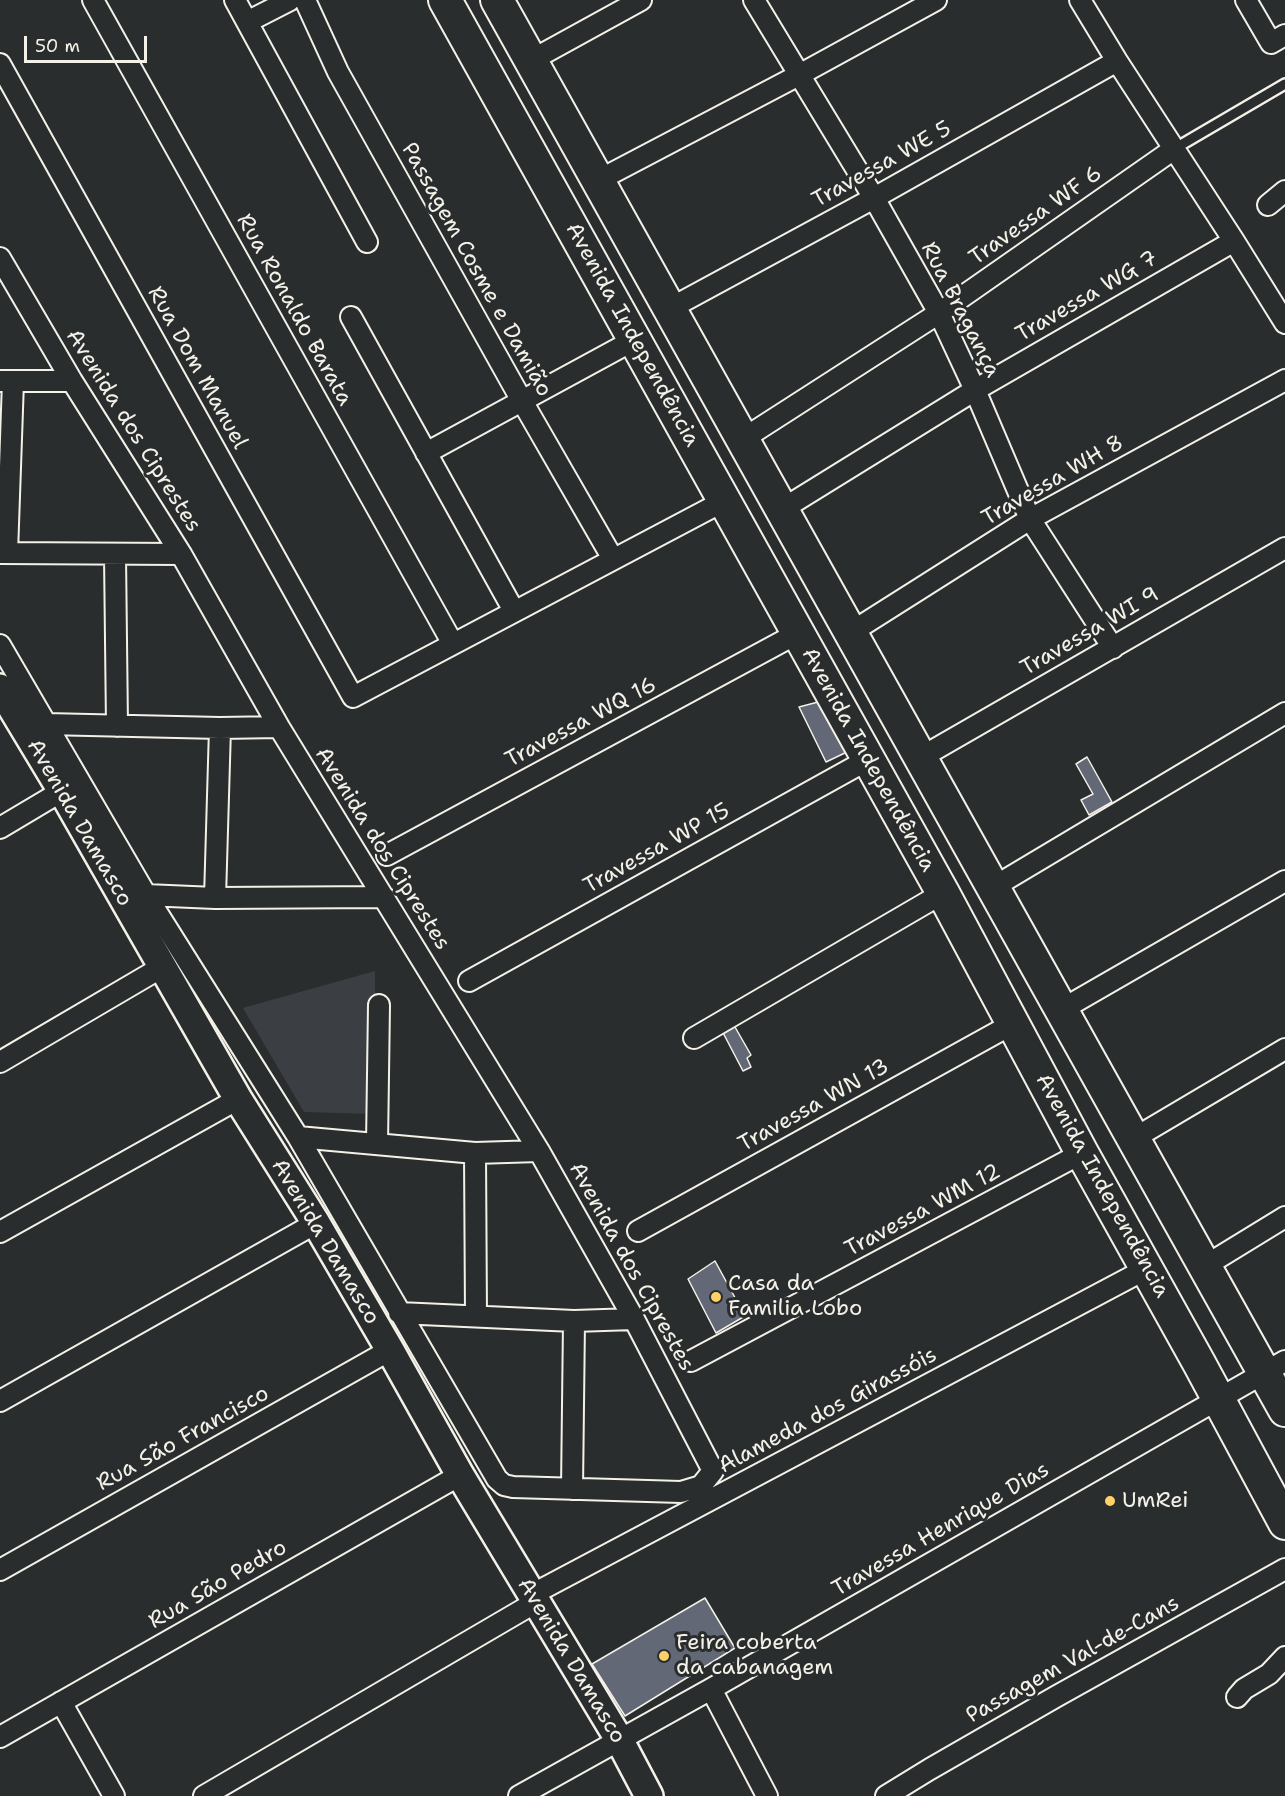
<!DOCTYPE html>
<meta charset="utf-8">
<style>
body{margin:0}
#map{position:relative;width:1285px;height:1796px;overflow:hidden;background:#2a2d2e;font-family:"Shantell Sans",sans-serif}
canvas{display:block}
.scale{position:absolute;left:24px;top:36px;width:123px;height:27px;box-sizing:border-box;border:3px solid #f4f1e8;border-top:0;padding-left:8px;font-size:18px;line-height:21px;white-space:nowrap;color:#f4f1e8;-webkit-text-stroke:4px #2a2d2e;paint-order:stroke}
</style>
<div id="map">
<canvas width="1285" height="1796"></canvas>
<div class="scale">50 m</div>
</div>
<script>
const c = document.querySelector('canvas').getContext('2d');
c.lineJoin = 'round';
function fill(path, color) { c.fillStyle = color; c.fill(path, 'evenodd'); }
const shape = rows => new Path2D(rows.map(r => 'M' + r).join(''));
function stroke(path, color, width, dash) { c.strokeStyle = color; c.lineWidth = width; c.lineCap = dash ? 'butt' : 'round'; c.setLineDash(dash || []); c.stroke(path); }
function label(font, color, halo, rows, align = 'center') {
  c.font = font + ' "Shantell Sans",sans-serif'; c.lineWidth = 6; c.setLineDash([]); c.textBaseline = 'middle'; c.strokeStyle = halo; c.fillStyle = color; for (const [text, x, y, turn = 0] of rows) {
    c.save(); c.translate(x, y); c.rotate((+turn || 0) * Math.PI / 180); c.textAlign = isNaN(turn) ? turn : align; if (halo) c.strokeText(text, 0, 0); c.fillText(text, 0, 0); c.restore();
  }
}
fill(shape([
 [375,971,375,1114,304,1112,243,1008]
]), '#3b3f44');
const building = shape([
 [818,702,849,751,826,762,799,707,818,702],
 [1087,757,1112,802,1089,815,1081,800,1093,794,1076,764,1087,757],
 [731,1020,751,1055,747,1058,751,1067,743,1071,720,1027,731,1020],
 [715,1261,745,1316,716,1333,688,1279,715,1261],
 [705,1598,735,1648,625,1716,592,1664,705,1598]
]);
fill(building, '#626876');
stroke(building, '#f4f1e8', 1.5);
const lane = shape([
 [1174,149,1285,84]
]);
const street = shape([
 [93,0,453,644],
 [235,0,367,242],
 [305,0,338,72,522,401,613,559],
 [754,0,874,198,939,313,975,390,1030,519,1113,648],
 [1080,0,1117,61,1234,241,1285,323],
 [1246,0,1271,43,1285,35],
 [247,22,290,0],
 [530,61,641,0],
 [0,64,353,697,724,501],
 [599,180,799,75,936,0],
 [1268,205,1285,191],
 [0,258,72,381,181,554,279,727,539,1151,634,1319,713,1471,701,1486,681,1492,513,1487,504,1485,497,1479,298,1137,146,895,0,645],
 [669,309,874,198,1117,61],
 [351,317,514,611],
 [0,381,72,381],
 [743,439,939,313,1174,149],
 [426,453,634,340],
 [781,510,975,390,1234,241],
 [0,553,181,554],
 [7,553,13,381],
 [115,555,117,726],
 [850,633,1030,519,1285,380],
 [46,724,220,728,279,727],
 [920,758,1285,548],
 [0,828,62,791],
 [387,855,798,633],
 [992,888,1285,713],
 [146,895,215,898,384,897],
 [215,898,220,728],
 [469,981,869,759],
 [1061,1010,1285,881],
 [694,1038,943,893],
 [0,1062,162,967],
 [298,1137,475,1153,539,1151],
 [1133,1139,1285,1049],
 [377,1144,379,1005],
 [475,1153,476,1316],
 [638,1231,1014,1023],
 [0,1232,238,1099],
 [1205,1266,1285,1217],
 [399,1313,574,1321,634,1319],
 [691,1361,1082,1153],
 [0,1401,316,1223],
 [572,1489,574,1321],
 [0,1570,390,1350],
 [531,1595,1146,1269],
 [711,1689,767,1796],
 [1237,1697,1244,1689,1269,1674,1285,1657],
 [61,1702,114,1796],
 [0,1737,460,1475],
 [204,1796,536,1602],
 [519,1796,711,1689,1285,1361],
 [886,1796,930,1769,1057,1696,1285,1569]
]);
const secondary = shape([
 [0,688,62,791,238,1099,316,1223,390,1350,460,1475,620,1741,649,1796]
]);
const primary = shape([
 [445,0,943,893,1082,1153,1199,1363,1285,1523],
 [497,0,1285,1410]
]);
stroke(lane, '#f4f1e8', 14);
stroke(street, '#f4f1e8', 24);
stroke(secondary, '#f4f1e8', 32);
stroke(primary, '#f4f1e8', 36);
stroke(lane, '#2a2d2e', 9);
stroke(street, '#2a2d2e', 20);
stroke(secondary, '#2a2d2e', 27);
stroke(primary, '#2a2d2e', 32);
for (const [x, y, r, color] of [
 [716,1297,6,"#ffd166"],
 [1110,1501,6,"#ffd166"],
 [664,1656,6,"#ffd166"]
]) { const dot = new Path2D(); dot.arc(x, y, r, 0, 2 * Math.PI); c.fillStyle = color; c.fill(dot); stroke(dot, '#2a2d2e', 2); }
label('22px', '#f4f1e8', '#2a2d2e', [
 ["Travessa WE 5",882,165,-29],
 ["Travessa WF 6",1036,216,-35],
 ["Passagem Cosme e Damião",476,270,61],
 ["Travessa WG 7",1087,297,-30],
 ["Rua Ronaldo Barata",294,310,61],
 ["Rua Bragança",960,310,63],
 ["Avenida Independência",632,335,61],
 ["Rua Dom Manuel",197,368,61],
 ["Avenida dos Ciprestes",133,431,58],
 ["Travessa WH 8",1053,481,-30],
 ["Travessa WI 9",1090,632,-30],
 ["Travessa WQ 16",581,723,-28],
 ["Avenida Independência",868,760,61],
 ["Avenida Damasco",79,823,60],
 ["Avenida dos Ciprestes",382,849,58],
 ["Travessa WP 15",657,849,-29],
 ["Travessa WN 13",814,1106,-29],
 ["Avenida Independência",1102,1186,61],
 ["Travessa WM 12",923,1211,-28],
 ["Avenida Damasco",325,1242,59],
 ["Avenida dos Ciprestes",631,1267,61],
 ["Alameda dos Girassóis",828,1411,-28],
 ["Rua São Francisco",183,1439,-29],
 ["Travessa Henrique Dias",941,1530,-30],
 ["Rua São Pedro",218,1585,-30],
 ["Passagem Val-de-Cans",1073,1660,-29],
 ["Avenida Damasco",571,1661,59]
]);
label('22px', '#f4f1e8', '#2a2d2e', [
 ["Casa da",728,1284],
 ["Familia Lobo",728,1309],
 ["UmRei",1122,1501],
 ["Feira coberta",676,1643],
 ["da cabanagem",676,1668]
], 'left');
</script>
